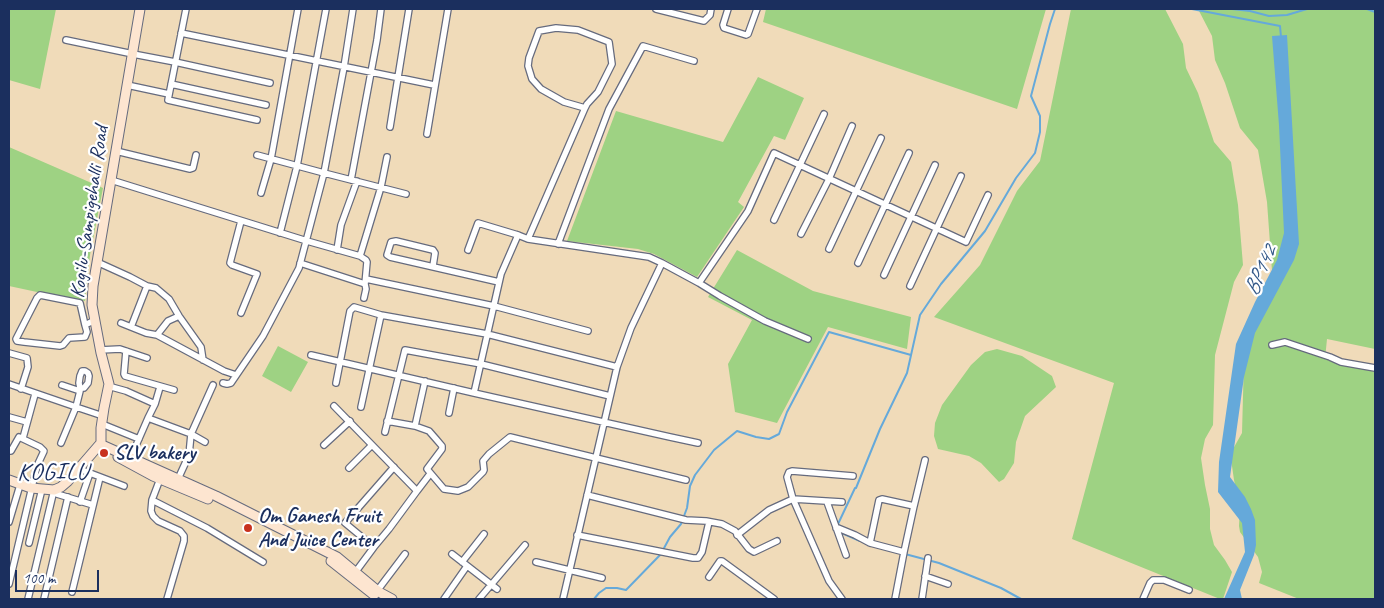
<!DOCTYPE html>
<style>
body{margin:0}
#map{position:relative;width:1384px;height:608px;overflow:hidden;background:#f0dbb9;font-family:Caveat,sans-serif}
canvas{display:block}
.frame{position:absolute;inset:0;border:10px solid #1b2f5e;pointer-events:none}
.scale{position:absolute;left:15px;top:570px;width:84px;height:22px;box-sizing:border-box;border:2px solid #1b2f5e;border-top:0;padding-left:6px;font-size:15px;line-height:18px;white-space:nowrap;color:#1b2f5e;-webkit-text-stroke:4px #fff;paint-order:stroke}
</style>
<div id="map">
<canvas width="1384" height="608"></canvas>
<div class="frame"></div>
<div class="scale">100 m</div>
</div>
<script>
const c = document.querySelector('canvas').getContext('2d');
c.lineJoin = 'round';
function fill(path, color) { c.fillStyle = color; c.fill(path, 'evenodd'); }
const shape = rows => new Path2D(rows.map(r => 'M' + r).join(''));
function stroke(path, color, width, dash) { c.strokeStyle = color; c.lineWidth = width; c.lineCap = dash ? 'butt' : 'round'; c.setLineDash(dash || []); c.stroke(path); }
function label(font, color, halo, rows, align = 'center') {
  c.font = font + ' Caveat,sans-serif'; c.lineWidth = 4.5; c.setLineDash([]); c.textBaseline = 'middle'; c.strokeStyle = halo; c.fillStyle = color; for (const [text, x, y, turn = 0] of rows) {
    c.save(); c.translate(x, y); c.rotate((+turn || 0) * Math.PI / 180); c.textAlign = isNaN(turn) ? turn : align; if (halo) c.strokeText(text, 0, 0); c.fillText(text, 0, 0); c.restore();
  }
}
fill(shape([
 [9,9,56,9,40,89,9,80],
 [766,9,1046,9,1017,109,763,22],
 [1071,9,1165,9,1183,44,1186,68,1198,93,1214,142,1231,162,1238,205,1243,265,1234,282,1215,355,1213,425,1205,439,1201,458,1205,485,1210,509,1210,529,1214,545,1225,560,1232,572,1223,599,1220,599,1072,539,1114,383,934,317,980,265,1017,191,1040,161],
 [1198,9,1375,9,1375,349,1327,339,1325,359,1345,366,1365,369,1375,372,1375,599,1299,599,1259,583,1262,572,1258,557,1240,532,1239,526,1240,507,1234,480,1231,459,1233,449,1242,433,1244,359,1272,271,1267,202,1258,150,1240,128,1225,83,1215,60,1212,36],
 [758,77,804,98,785,140,774,136,738,202,744,207,697,277,654,254,638,249,567,241,616,111,723,142],
 [9,147,103,188,90,255,85,301,37,292,9,286],
 [737,250,813,291,911,317,907,349,828,327,777,423,735,412,728,364,752,320,708,297],
 [278,346,308,362,291,392,262,376],
 [997,349,1022,356,1052,376,1056,387,1025,416,1016,442,1014,463,1004,479,999,482,981,463,969,456,938,449,934,436,935,423,942,405,971,365,985,352]
]), '#9ed283');
fill(shape([
 [1287,35,1299,244,1294,260,1255,333,1244,377,1230,477,1245,497,1251,509,1255,520,1256,545,1254,555,1240,590,1242,599,1224,599,1245,552,1242,523,1218,492,1219,462,1236,344,1255,302,1277,260,1284,233,1279,125,1272,36]
]), '#65a9da');
stroke(shape([
 [1192,9,1280,26,1281,37],
 [1232,9,1250,11,1269,16,1287,15,1307,9],
 [1367,9,1375,12],
 [856,488,880,429,907,373,920,315,941,284,985,231,1016,178,1035,153,1040,132,1040,116,1031,96,1050,24,1055,9],
 [840,527,838,524,855,488],
 [842,531,844,534,860,541],
 [663,550,670,537,681,524,687,508,690,486,695,475,714,450,737,431,756,437,769,439,779,434,787,412,829,332,911,355],
 [905,554,939,563,1001,588,1021,599],
 [594,599,599,593,606,588,617,588,626,590,661,554]
]), '#65a9da', 2);
const street = shape([
 [186,9,168,100,257,120],
 [656,9,704,21,710,15,711,9],
 [728,9,723,25,724,28,746,35,748,34,757,9],
 [181,33,434,85],
 [66,40,133,54,175,62,270,83],
 [171,84,266,105],
 [127,85,169,94],
 [390,127,409,9],
 [427,134,448,9],
 [116,151,190,169,193,168,196,155],
 [257,155,324,173,406,194],
 [111,180,307,241,360,256,366,260,367,262,365,284,366,289,364,298],
 [351,180,377,40,381,9],
 [261,193,271,159,298,9],
 [774,220,824,114],
 [241,221,230,263,232,265,257,274,241,313],
 [280,233,297,166,326,9],
 [801,234,829,179,852,126],
 [528,239,585,108,564,102,541,89,532,79,528,66,529,58,539,31,556,28,578,30,609,42,612,64,598,92,587,104,585,108],
 [558,244,609,109,643,46,694,61],
 [829,249,881,138],
 [337,250,341,225,357,181],
 [468,250,478,223,518,235],
 [360,256,381,187,387,157],
 [97,262,130,277,147,286,156,288,169,299,179,316,201,347,203,360],
 [300,263,365,284],
 [858,263,909,153],
 [433,266,435,253,433,250,396,241,391,242,387,255,390,257,499,282],
 [884,275,935,165],
 [366,279,494,306,588,331],
 [699,283,748,211,774,153,966,242,988,195],
 [910,286,961,176],
 [121,323,146,333,157,335,168,321,179,316],
 [85,325,80,303,40,295,37,298,16,339,17,341,24,342,60,346,63,345,69,338,85,337,87,332,85,325,95,320],
 [131,327,147,286],
 [157,335,224,371,236,375],
 [1272,345,1285,342,1330,357,1341,362,1375,368],
 [100,350,120,349,147,358],
 [126,351,124,374,125,376,174,390],
 [9,353,27,358,28,367,21,389],
 [311,355,474,393],
 [617,367,631,328,662,263],
 [223,383,227,384,231,383,263,336,299,268,324,173,344,67,353,9],
 [336,383,350,311,354,307,381,315,487,334,617,367,563,599],
 [9,384,76,407,80,391,80,388,79,383,80,376,82,371,85,371,88,373,89,376,88,383,84,388,80,388],
 [62,385,80,391],
 [108,386,126,391,155,404],
 [334,406,417,491,389,529,374,547],
 [361,407,381,315],
 [449,413,454,388],
 [9,417,27,422],
 [148,418,155,404,160,387],
 [387,421,415,426,429,431,436,439,442,446,442,449,427,469,444,489,458,491,468,487,483,472,484,470,483,461,489,454,510,437,686,480],
 [102,424,139,439],
 [415,426,425,381],
 [385,432,405,350,481,364,610,396],
 [191,434,205,442],
 [23,438,35,394],
 [61,443,76,407,103,416],
 [698,443,670,437,474,393,501,274,518,235,528,239,649,257,662,263,699,283,720,296,765,321,808,339],
 [324,445,350,421],
 [9,451,11,451,19,437,40,447,44,451,37,466,9,584],
 [131,457,148,418,191,434,213,385],
 [349,468,372,445],
 [82,470,124,486],
 [160,479,152,500,207,528,263,562],
 [178,479,189,455,191,434],
 [56,490,57,494,93,505],
 [417,491,430,474],
 [587,495,686,520,706,521,722,524,735,531,749,549,754,552,777,541],
 [152,500,151,511,153,516,158,521,180,531,184,536,184,541,167,599],
 [80,502,90,473],
 [827,502,846,555],
 [914,506,925,460],
 [9,522,20,485],
 [836,528,838,528,855,535,870,543,879,500,882,499,914,506,904,552,895,599],
 [577,535,693,558,698,558,702,552,709,522],
 [737,535,769,510,793,499,842,502],
 [29,543,42,489],
 [870,543,904,552],
 [452,554,497,589],
 [462,562,484,534],
 [536,562,602,578],
 [354,574,374,547,345,523,394,467],
 [925,576,948,584],
 [709,577,720,561,722,561,774,599],
 [377,591,405,554],
 [72,592,100,477],
 [28,599,54,490],
 [44,599,68,497],
 [444,599,467,566],
 [479,599,525,545],
 [842,599,829,581,793,499,787,477,789,472,792,471,853,476],
 [922,599,928,558],
 [1143,599,1150,583,1153,580,1164,580,1189,590]
]);
const secondary = shape([
 [101,449,101,428,104,408,109,384,101,353,92,305,93,286,140,9],
 [118,457,153,476,208,499],
 [9,480,31,488,54,490,61,487,68,481,100,444,216,496,337,557,379,592,392,599],
 [331,561,374,595]
]);
stroke(street, '#666b7e', 8);
stroke(secondary, '#666b7e', 11);
stroke(street, '#fff', 5.5);
stroke(secondary, '#fde5d0', 9);
for (const [x, y, r, color] of [
 [104,453,5,"#c8321e"],
 [248,528,5,"#c8321e"]
]) { const dot = new Path2D(); dot.arc(x, y, r, 0, 2 * Math.PI); c.fillStyle = color; c.fill(dot); stroke(dot, '#fff', 2); }
label('21px', '#1b2f5e', '#fff', [
 ["Kogilu-Sampigehalli Road",90,212,-82]
]);
label('bold 21px', '#1b2f5e', '#fff', [
 ["SLV bakery",114,453],
 ["Om Ganesh Fruit",258,516],
 ["And Juice Center",258,540]
], 'left');
label('italic 22px', '#355a89', '#fff', [
 ["BP142",1261,271,-67]
]);
c.letterSpacing = '1px';
label('24px', '#1b2f5e', '#fff', [
 ["KOGILU",53,473]
]);
c.letterSpacing = '0px';
</script>
